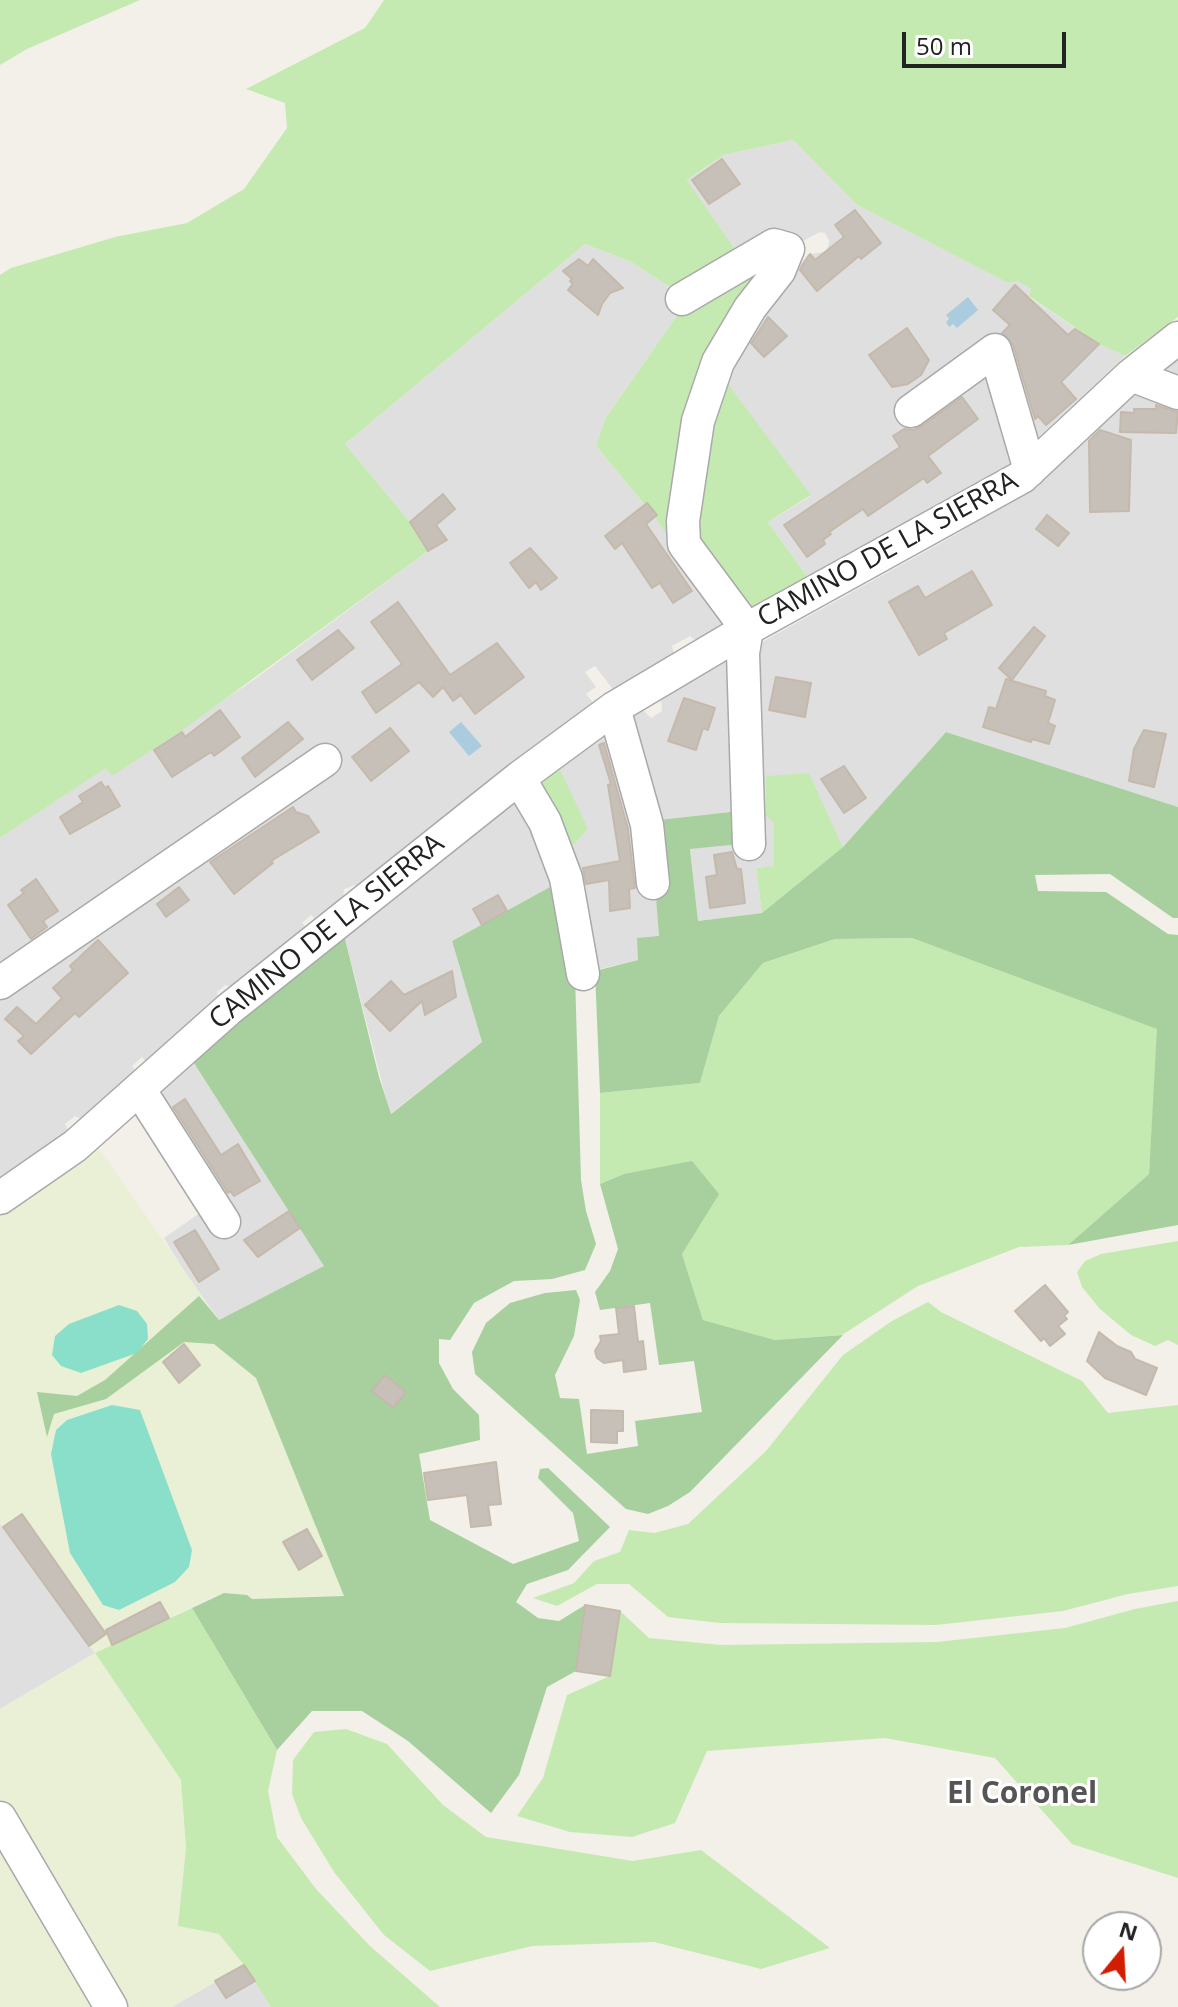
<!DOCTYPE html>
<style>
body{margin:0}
#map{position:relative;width:1178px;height:2007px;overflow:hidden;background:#f2f0e9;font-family:"Open Sans",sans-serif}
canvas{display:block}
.north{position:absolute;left:1082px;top:1911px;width:80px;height:80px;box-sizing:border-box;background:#fff;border:2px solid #a7a7a7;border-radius:50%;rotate:18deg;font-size:22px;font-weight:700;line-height:32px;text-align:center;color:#222}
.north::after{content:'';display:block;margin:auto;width:28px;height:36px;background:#d11e03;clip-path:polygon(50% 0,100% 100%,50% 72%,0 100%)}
.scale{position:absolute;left:902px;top:32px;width:164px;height:36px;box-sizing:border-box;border:4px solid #222;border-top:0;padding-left:10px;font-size:24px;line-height:28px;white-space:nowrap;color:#222;-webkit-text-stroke:6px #fff;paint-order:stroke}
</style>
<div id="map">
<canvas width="1178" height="2007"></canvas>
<div class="north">N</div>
<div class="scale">50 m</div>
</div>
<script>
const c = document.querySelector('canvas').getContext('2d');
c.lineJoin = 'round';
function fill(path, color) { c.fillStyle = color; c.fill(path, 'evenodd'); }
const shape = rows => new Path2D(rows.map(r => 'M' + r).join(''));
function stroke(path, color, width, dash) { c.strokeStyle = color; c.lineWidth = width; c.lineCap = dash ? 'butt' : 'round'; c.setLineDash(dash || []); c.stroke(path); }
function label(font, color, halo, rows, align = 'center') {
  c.font = font + ' "Open Sans",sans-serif'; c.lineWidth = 6; c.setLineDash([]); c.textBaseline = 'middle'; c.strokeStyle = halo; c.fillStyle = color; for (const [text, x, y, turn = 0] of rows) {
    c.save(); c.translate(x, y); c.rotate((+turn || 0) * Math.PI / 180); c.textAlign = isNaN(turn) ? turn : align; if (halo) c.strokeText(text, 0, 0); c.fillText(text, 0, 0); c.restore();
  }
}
fill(shape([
 [793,140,857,205,1008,283,1018,280,1031,289,1029,297,1099,344,1125,356,1030,445,1021,458,956,499,809,579,768,522,811,496,721,376,808,254,827,252,829,241,825,233,820,232,803,241,787,236,736,252,687,180,723,155],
 [585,244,631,262,678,292,678,314,605,419,596,446,655,517,733,624,700,644,690,636,672,646,675,658,615,692,595,666,585,672,596,687,586,694,595,705,359,890,355,885,344,889,343,900,316,920,311,915,302,923,307,928,233,987,225,985,217,992,218,999,147,1063,142,1057,132,1066,137,1072,85,1121,75,1116,65,1124,68,1130,66,1137,0,1181,0,838,107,767,112,775,255,679,428,551,410,522,345,444],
 [1178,351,1178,807,946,732,843,847,809,774,774,823,774,867,756,868,762,913,698,921,690,848,739,811,651,821,659,936,638,960,575,975,507,911,452,941,482,1042,390,1114,344,935,517,791,642,709,651,718,662,711,661,698,957,534,1033,485],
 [192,1060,325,1266,219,1320,199,1296,164,1238,207,1208,160,1099,160,1092],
 [0,1524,95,1653,0,1709],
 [244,1965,271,2007,172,2007]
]), '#e0dfdf');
fill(shape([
 [97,1146,219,1320,240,1309,345,1596,252,1599,214,1596,95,1654,181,1780,186,1848,179,1926,219,1934,244,1965,172,2007,123,2007,0,1798,0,1709,95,1653,0,1524,0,1212],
 [0,1843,94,2007,0,2007]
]), '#eaf0d5');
fill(shape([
 [0,0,140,0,27,49,0,65],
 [384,0,1178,0,1178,317,1125,356,1099,344,1029,296,1031,289,1018,281,1008,283,857,205,793,140,723,155,687,180,736,251,678,292,631,262,585,244,345,444,410,522,428,551,184,729,112,776,106,768,0,838,0,275,11,268,115,237,187,223,244,189,287,128,285,103,246,89,365,28],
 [767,260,736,315,672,543,655,517,596,446,605,419,678,314],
 [728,384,811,495,768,522,809,579,750,616,694,540,714,407],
 [557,763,588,829,567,851,531,781],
 [809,773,843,847,762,913,756,868,774,866,774,823,766,816,766,776],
 [912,938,1158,1029,1149,1174,1068,1245,1019,1247,918,1286,842,1335,775,1340,703,1320,682,1254,624,1174,600,1184,600,1093,700,1083,719,1016,763,963,835,939],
 [1178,1241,1178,1345,1168,1340,1155,1346,1131,1335,1100,1309,1082,1287,1077,1272,1085,1261,1101,1254],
 [928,1302,941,1312,1082,1381,1108,1413,1178,1405,1178,1586,1128,1594,1063,1611,936,1625,720,1623,668,1617,629,1584,597,1584,557,1606,533,1598,574,1583,594,1561,620,1552,629,1530,654,1533,688,1524,766,1451,843,1355,892,1321],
 [1178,1601,1178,1878,1072,1844,995,1758,885,1738,707,1751,675,1823,632,1837,570,1832,517,1816,543,1778,567,1695,610,1676,620,1611,649,1638,721,1645,937,1642,1065,1628,1135,1609],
 [192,1608,277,1750,268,1791,277,1837,316,1889,370,1946,440,2007,271,2007,244,1965,219,1934,178,1926,186,1848,181,1780,95,1653],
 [346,1729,387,1744,443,1805,486,1837,633,1861,701,1850,830,1948,761,1969,654,1942,532,1946,430,1971,384,1935,334,1872,301,1818,292,1794,293,1760,314,1732]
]), '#c5eab1');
fill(shape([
 [946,732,1178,807,1178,918,1173,918,1110,874,1035,875,1038,891,1106,892,1168,934,1178,935,1178,1225,1068,1245,1149,1174,1157,1029,912,938,835,939,763,963,719,1016,700,1083,600,1093,595,971,638,960,637,938,659,936,650,821,739,811,740,844,690,849,698,921,762,913,843,847],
 [552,886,575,975,581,1180,586,1211,596,1244,585,1270,552,1279,514,1281,474,1303,450,1340,439,1339,439,1363,453,1389,479,1415,480,1440,419,1454,430,1520,513,1564,579,1541,573,1513,538,1478,540,1469,548,1468,610,1527,568,1570,527,1584,516,1602,538,1618,559,1621,585,1605,576,1671,547,1687,519,1775,491,1813,408,1741,362,1711,312,1711,277,1750,192,1608,224,1593,247,1595,252,1599,344,1596,256,1378,214,1344,184,1342,106,1399,54,1414,47,1437,37,1392,77,1396,105,1380,199,1296,219,1320,324,1266,192,1060,344,935,379,1077,391,1114,482,1042,452,941],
 [692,1161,719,1194,682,1254,703,1320,775,1340,843,1335,690,1492,668,1506,648,1514,626,1509,475,1374,472,1352,486,1323,510,1303,545,1293,576,1290,580,1300,574,1336,555,1375,560,1398,579,1399,587,1454,638,1446,635,1421,702,1412,694,1361,659,1365,650,1303,600,1310,595,1292,610,1271,618,1249,600,1184,624,1174]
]), '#a7d09e');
fill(shape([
 [119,1305,137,1311,147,1324,148,1339,137,1353,81,1373,61,1366,52,1355,55,1336,69,1324],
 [112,1405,140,1410,192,1550,189,1567,175,1582,119,1610,103,1605,70,1553,51,1454,56,1430,67,1420]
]), '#89dfc9');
fill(shape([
 [968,297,978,310,957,328,953,324,949,327,946,322,949,319,946,315],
 [461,722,482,746,469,756,449,732]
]), '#abccde');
const building = shape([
 [722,159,740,184,709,204,692,180,722,159],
 [855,210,881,243,861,259,859,256,817,291,800,270,803,264,810,254,815,260,844,237,835,225,855,210],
 [579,259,588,266,593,259,623,288,610,293,602,304,598,315,568,290,573,284,570,281,572,279,563,271,579,259],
 [1015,285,1068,335,1075,329,1099,344,1061,382,1076,399,1046,425,1038,416,1035,419,1013,345,1002,333,1010,325,993,310,1015,285],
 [768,317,787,336,764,357,751,343,768,317],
 [907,328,929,360,921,375,908,384,892,387,869,355,907,328],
 [962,397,978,419,928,456,941,473,927,483,924,478,868,516,863,509,829,532,831,534,823,540,825,544,807,557,784,525,900,447,893,436,904,429,914,430,922,426,962,397],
 [1156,405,1178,412,1176,433,1120,432,1121,412,1134,413,1134,409,1156,409,1156,405],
 [1100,430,1131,440,1129,511,1090,512,1089,441,1100,430],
 [443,494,455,509,436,525,447,540,428,551,410,522,443,494],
 [647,503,657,515,646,524,692,591,673,603,660,583,652,588,622,543,615,549,605,536,647,503],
 [1047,515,1069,533,1058,546,1036,529,1047,515],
 [530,548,557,578,541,590,536,582,529,588,510,563,530,548],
 [972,571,992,605,944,633,947,639,919,655,889,602,918,586,925,598,972,571],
 [398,602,450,675,497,643,524,677,475,714,461,695,453,701,443,687,433,697,419,682,376,713,362,692,402,664,371,622,398,602],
 [1034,627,1045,636,1012,680,999,668,1034,627],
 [338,630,354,648,312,680,297,660,338,630],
 [776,677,811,683,805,717,769,710,776,677],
 [1006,679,1046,691,1045,696,1055,700,1048,723,1055,726,1049,744,1032,739,1031,742,983,727,989,707,996,709,1006,679],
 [684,698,715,708,708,730,703,728,696,750,668,741,684,698],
 [220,710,240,737,214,756,211,752,172,777,154,750,182,732,185,737,220,710],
 [288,722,303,739,255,777,242,758,288,722],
 [390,728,409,751,371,781,352,757,390,728],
 [1144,730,1166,734,1154,787,1129,781,1134,749,1144,730],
 [604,743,628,829,635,888,629,889,630,908,610,911,609,880,586,884,583,868,620,861,608,785,611,784,599,745,604,743],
 [844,766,866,798,844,813,821,779,844,766],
 [101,782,105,788,108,786,120,806,70,834,60,817,83,802,79,796,101,782],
 [293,807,296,812,308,816,319,832,271,861,273,863,234,894,210,862,293,807],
 [732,852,737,869,741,869,745,903,710,908,706,877,717,875,714,855,732,852],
 [36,879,58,911,43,921,47,927,31,939,8,905,24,893,21,890,36,879],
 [179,887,189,900,166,917,157,904,179,887],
 [498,895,507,911,482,925,473,909,498,895],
 [98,940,128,973,79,1017,75,1013,31,1054,18,1041,24,1036,5,1019,17,1007,36,1024,62,998,53,988,73,970,70,966,98,940],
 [452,971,456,997,425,1015,422,1001,390,1031,365,1005,391,981,404,995,452,971],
 [185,1099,221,1155,238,1144,260,1181,234,1196,230,1191,228,1193,173,1107,185,1099],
 [289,1211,300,1228,258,1257,244,1240,289,1211],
 [195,1230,219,1269,199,1282,174,1242,195,1230],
 [1045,1285,1068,1312,1064,1316,1067,1319,1058,1326,1065,1334,1050,1346,1044,1338,1041,1341,1015,1311,1045,1285],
 [634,1306,638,1342,643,1341,646,1369,624,1372,623,1360,604,1363,597,1358,595,1351,601,1341,600,1336,619,1334,616,1308,634,1306],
 [1099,1332,1117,1346,1131,1352,1135,1359,1157,1368,1146,1395,1105,1378,1087,1361,1099,1332],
 [184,1344,200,1365,179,1383,163,1362,184,1344],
 [385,1375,406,1392,393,1408,372,1391,385,1375],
 [591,1410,623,1411,623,1431,617,1431,617,1443,591,1442,591,1410],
 [496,1462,501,1504,488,1505,491,1525,471,1527,467,1495,428,1500,424,1473,496,1462],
 [22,1514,106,1634,89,1646,3,1527,22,1514],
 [307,1529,322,1556,299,1570,283,1542,307,1529],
 [160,1602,169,1618,112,1645,106,1630,160,1602],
 [585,1605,620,1611,610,1676,576,1671,585,1605],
 [244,1965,255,1981,226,1998,215,1981,244,1965]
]);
fill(building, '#c7c0b8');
stroke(building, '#c4b9ab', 2);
const minor = shape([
 [682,299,774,245,788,249,779,271,750,308,718,362,698,421,683,521,684,544,747,629,743,653,749,844],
 [1131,375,1178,393],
 [911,411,995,350,1030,470],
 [614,708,647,825,653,883],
 [519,778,545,822,566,878,583,974],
 [0,983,325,760],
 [139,1089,224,1222],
 [0,1198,75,1146,229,1009,519,778,614,708,747,629,1022,477,1131,375,1178,338],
 [0,1818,111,2007]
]);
stroke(minor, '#a9a9a9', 35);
stroke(minor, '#fff', 32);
label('28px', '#222', '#fff', [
 ["CAMINO DE LA SIERRA",888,550,-29],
 ["CAMINO DE LA SIERRA",327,932,-39]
]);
label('bold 30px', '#555', '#fff', [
 ["El Coronel",1022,1794]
]);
</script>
